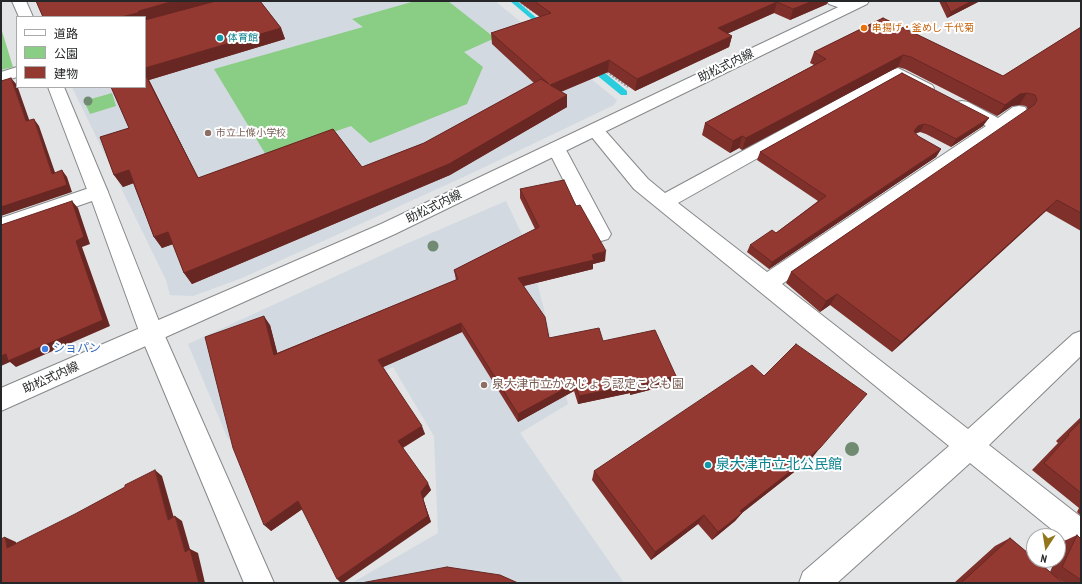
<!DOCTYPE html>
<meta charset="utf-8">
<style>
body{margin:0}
#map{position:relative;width:1082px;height:584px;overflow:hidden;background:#e2e4e6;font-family:"PT Sans Narrow","Noto Sans JP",sans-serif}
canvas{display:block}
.frame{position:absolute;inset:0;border:2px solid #262728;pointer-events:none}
.legend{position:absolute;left:16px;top:16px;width:130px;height:72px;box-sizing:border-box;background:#fff;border:1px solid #a8a9a9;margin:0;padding:5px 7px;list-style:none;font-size:12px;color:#262728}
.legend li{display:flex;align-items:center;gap:8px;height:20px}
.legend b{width:20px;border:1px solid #a8a9a9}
.north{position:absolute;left:1026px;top:528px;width:40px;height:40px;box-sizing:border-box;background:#fff;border:1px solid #a8a9a9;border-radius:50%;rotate:192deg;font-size:11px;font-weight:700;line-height:16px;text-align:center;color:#262728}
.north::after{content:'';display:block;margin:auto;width:14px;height:18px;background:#91761c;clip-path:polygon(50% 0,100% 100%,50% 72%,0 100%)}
</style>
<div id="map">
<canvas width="1082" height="584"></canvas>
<div class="frame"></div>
<ul class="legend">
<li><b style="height:5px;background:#fff"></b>道路</li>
<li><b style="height:11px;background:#8acd84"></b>公園</li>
<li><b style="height:11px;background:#943832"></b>建物</li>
</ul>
<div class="north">N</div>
</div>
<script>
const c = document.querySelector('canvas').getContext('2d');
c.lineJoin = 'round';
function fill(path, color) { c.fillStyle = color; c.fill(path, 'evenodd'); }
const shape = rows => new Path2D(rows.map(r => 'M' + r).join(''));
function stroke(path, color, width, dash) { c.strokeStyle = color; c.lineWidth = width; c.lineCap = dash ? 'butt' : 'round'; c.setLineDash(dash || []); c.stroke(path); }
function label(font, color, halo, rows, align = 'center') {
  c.font = font + ' "PT Sans Narrow","Noto Sans JP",sans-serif'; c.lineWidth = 4; c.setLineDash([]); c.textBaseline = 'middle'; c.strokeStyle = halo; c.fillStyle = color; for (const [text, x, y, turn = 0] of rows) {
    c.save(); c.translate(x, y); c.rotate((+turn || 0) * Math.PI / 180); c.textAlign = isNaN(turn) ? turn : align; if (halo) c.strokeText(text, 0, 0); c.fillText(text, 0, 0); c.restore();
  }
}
fill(shape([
 [254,1,495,1,617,100,614,105,470,174,242,278,193,296,170,295,166,280,72,87,145,87,145,30],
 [506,201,528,247,568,404,520,433,624,583,352,583,438,533,434,436,393,367,228,439,188,344,406,244]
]), '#d2d9e0');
fill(shape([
 [415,1,448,1,495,38,464,52,483,67,467,104,370,143,351,126,266,155,214,69,363,27,352,19],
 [1,28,13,67,1,70],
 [112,93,116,106,90,114,84,101]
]), '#8acd84');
fill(shape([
 [510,1,517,1,546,26,546,28,542,28,510,1],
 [588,64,594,64,627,91,627,95,621,95,588,68,588,64]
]), '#2acddd');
const minor = shape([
 [827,1,846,1,854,4,856,7,854,10,849,11,829,4,827,1],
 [17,67,17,77,1,82,1,72,17,67],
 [898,68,932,85,934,88,932,91,926,93,920,91,898,79,678,203,767,272,986,126,956,110,954,106,956,102,962,101,968,102,998,118,1013,107,1019,106,1025,107,1027,111,1025,115,782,284,968,429,1073,334,1081,331,1081,356,989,445,1081,517,1081,549,1071,545,970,463,837,583,799,583,803,572,949,446,634,189,586,130,589,126,595,125,601,126,648,179,665,193,892,70,898,68],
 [556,142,562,144,565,148,611,234,608,239,601,241,594,239,591,234,547,148,550,144,556,142],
 [98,185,105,187,108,192,164,334,274,583,244,583,140,334,92,201,1,233,1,218,98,185]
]);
const tertiary = shape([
 [12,1,26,1,33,17,19,17,12,1],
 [851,1,869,1,867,4,395,234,1,411,1,388,381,224,851,1],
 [48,87,64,87,108,192,105,197,98,199,91,197,88,192,48,87]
]);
stroke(minor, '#86888a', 2);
stroke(tertiary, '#86888a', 2);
stroke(shape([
 [518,1,543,18],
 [604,70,628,87]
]), '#9a9b9d', 2, [2, 1.5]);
fill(minor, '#fff');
fill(tertiary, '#fff');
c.fillStyle = '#708b71';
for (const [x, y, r] of [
 [88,101,4.5],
 [433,246,5.5],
 [852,449,7]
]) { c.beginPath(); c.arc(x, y, r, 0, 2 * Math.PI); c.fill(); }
fill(shape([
 [36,1,260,1,281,28,285,39,149,80,198,178,333,129,362,167,424,143,534,83,492,44,491,33,540,17,518,1,828,1,827,4,790,20,774,13,727,34,732,36,729,47,635,91,608,72,561,92,567,95,567,107,450,175,192,284,184,273,173,244,162,248,154,237,133,183,123,187,114,175,100,137,129,128,111,87,145,87,145,17,43,17],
 [939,1,980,1,947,18],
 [883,18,1003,76,1081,27,1081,231,1046,211,892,352,830,305,820,312,786,283,791,272,1028,110,1026,106,1019,105,1012,106,997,116,905,69,898,67,742,150,739,148,730,153,702,135,705,123,814,65,810,63,814,52],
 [902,73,983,126,951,147,926,134,920,132,915,133,918,136,941,149,936,157,769,269,747,252,750,245,776,233,818,201,757,160,760,152],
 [520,189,576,206,605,261,593,264,593,269,524,286,549,338,603,341,676,376,673,384,630,395,630,393,578,404,574,391,518,422,462,332,383,367,425,434,403,448,431,490,423,499,431,522,302,509,271,531,270,325,277,353,456,280,454,270,535,229,520,198],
 [1081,417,1081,516,1077,512,1079,508,1032,470,1058,443,1056,441],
 [812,458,742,513,735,521,712,540,698,524,651,560,592,480,594,471],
 [1077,535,1081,539,1081,583,1064,583,1056,577,1063,583,954,583,995,546,1010,538,1050,572,1055,560,1058,560,1058,553,1064,541]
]), '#7f302b');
fill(shape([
 [174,1,218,1,145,21,145,17,121,17,139,11],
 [813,1,828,1,827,4,790,20,793,9],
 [972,1,980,1,947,18,951,12],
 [777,2,774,13,715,39,718,28],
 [281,28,285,39,149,80,204,189,198,178,145,74,145,68],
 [732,36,729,47,635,91,637,79],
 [903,55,898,67,742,150,746,138],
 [609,60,608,72,550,96,550,85],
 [11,78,17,85,32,128,26,121],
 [1027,93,1019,105,1012,106,997,116,1005,105,1020,94],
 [567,95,567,107,450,175,192,284,184,273],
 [989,118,983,126,951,147,956,139],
 [34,119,39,126,58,181,52,174],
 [924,124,920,132,914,134,914,131,918,126],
 [742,136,739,148,730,153,733,141],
 [941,149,936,157,769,269,772,262],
 [62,170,67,177,72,192,1,216,1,207],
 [129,170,137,182,123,187,114,175],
 [1057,200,1046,211,892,352,901,342],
 [72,201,78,208,90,244,82,247,110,326,16,367,10,362,1,366,1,356,76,241],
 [168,232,176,243,162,248,154,237],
 [606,251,605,261,593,264,593,269,519,287,518,278,592,255],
 [837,294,830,305,820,312,826,301],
 [264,316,270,325,280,363,274,355],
 [461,323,462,332,381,368,378,360],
 [676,376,673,384,630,395,632,387],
 [575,383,574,391,518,422,518,414],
 [632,385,630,393,578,404,579,396],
 [422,426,425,434,401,448,398,441],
 [820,448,812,458,733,520,740,511],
 [155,470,162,476,176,525,168,520],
 [428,483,431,490,423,499,431,522,343,583,341,583,337,579,421,492],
 [298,501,304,508,271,531,264,525],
 [742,513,735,521,712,540,718,532],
 [704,515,698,524,651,560,655,552],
 [175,516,182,521,190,549,198,553,205,583,199,583,185,552],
 [5,537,16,542,18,553,7,548]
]), '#682723');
const building = shape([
 [36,1,174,1,139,11,138,13,121,17,43,17,36,1],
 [216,1,260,1,281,28,145,68,145,20,216,1],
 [534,1,813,1,793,9,777,2,718,28,732,36,637,79,609,60,550,85,567,95,449,164,184,273,168,232,154,237,129,170,114,175,100,137,129,128,111,87,145,87,145,74,198,178,333,129,362,167,424,143,541,79,549,84,491,33,551,13,534,1],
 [945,1,972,1,951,12,945,1],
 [883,18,1003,76,1081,27,1081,213,1057,200,901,342,837,294,826,301,791,272,1034,105,1037,100,1035,95,1027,93,1020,94,1005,105,911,57,903,55,746,138,742,136,733,141,705,123,826,59,814,52,883,18],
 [902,73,989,118,956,139,931,126,924,124,918,126,914,131,918,136,941,149,772,262,750,245,772,230,776,233,826,196,760,152,902,73],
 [11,78,26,121,34,119,52,174,62,170,67,185,1,207,1,81,11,78],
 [564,180,576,206,580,205,606,251,592,255,594,260,518,278,545,317,549,338,599,328,603,341,655,330,676,376,632,387,632,385,579,396,575,383,518,414,461,323,378,360,422,426,398,441,428,483,421,492,428,516,337,579,298,501,264,525,233,448,205,337,264,316,274,355,458,279,454,270,539,227,520,189,564,180],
 [72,201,84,237,76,241,103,320,8,361,6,354,1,356,1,225,72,201],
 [796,344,867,394,820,448,740,511,742,513,718,532,704,515,655,552,594,471,752,365,764,376,796,344],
 [1081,421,1081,493,1044,463,1069,435,1068,434,1081,421],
 [155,470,168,520,175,516,185,552,190,549,199,583,1,583,1,539,5,537,7,548,75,514,125,487,125,485,155,470],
 [1077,535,1081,539,1081,580,1062,567,1077,535],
 [1010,538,1034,558,1034,560,1036,560,1063,583,961,583,1010,538],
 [447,567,500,575,518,583,361,583,447,567]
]);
fill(building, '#943832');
stroke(building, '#682723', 1);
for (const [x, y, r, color] of [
 [864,28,4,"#e8710a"],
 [220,38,4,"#0f9aa8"],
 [208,133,4,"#8d6e63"],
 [45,349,4,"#3f7fe0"],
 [484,385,4,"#8d6e63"],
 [708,465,4,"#0f9aa8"]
]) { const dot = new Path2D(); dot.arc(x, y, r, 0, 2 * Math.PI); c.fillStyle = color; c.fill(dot); stroke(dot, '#fff', 1.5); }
label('10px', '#c56008', '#fff', [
 ["串揚げ・釜めし 千代菊",872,28]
], 'left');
label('10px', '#0d838f', '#fff', [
 ["体育館",228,38]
], 'left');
label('10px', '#785e54', '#fff', [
 ["市立上條小学校",216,133]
], 'left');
label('12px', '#262728', '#fff', [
 ["助松式内線",726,66,-26],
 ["助松式内線",434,207,-26],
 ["助松式内線",51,378,-24]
]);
label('12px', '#366cbe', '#fff', [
 ["ショパン",53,349]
], 'left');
label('12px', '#785e54', '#fff', [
 ["泉大津市立かみじょう認定こども園",492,385]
], 'left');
label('14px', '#0d838f', '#fff', [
 ["泉大津市立北公民館",716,465]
], 'left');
</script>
